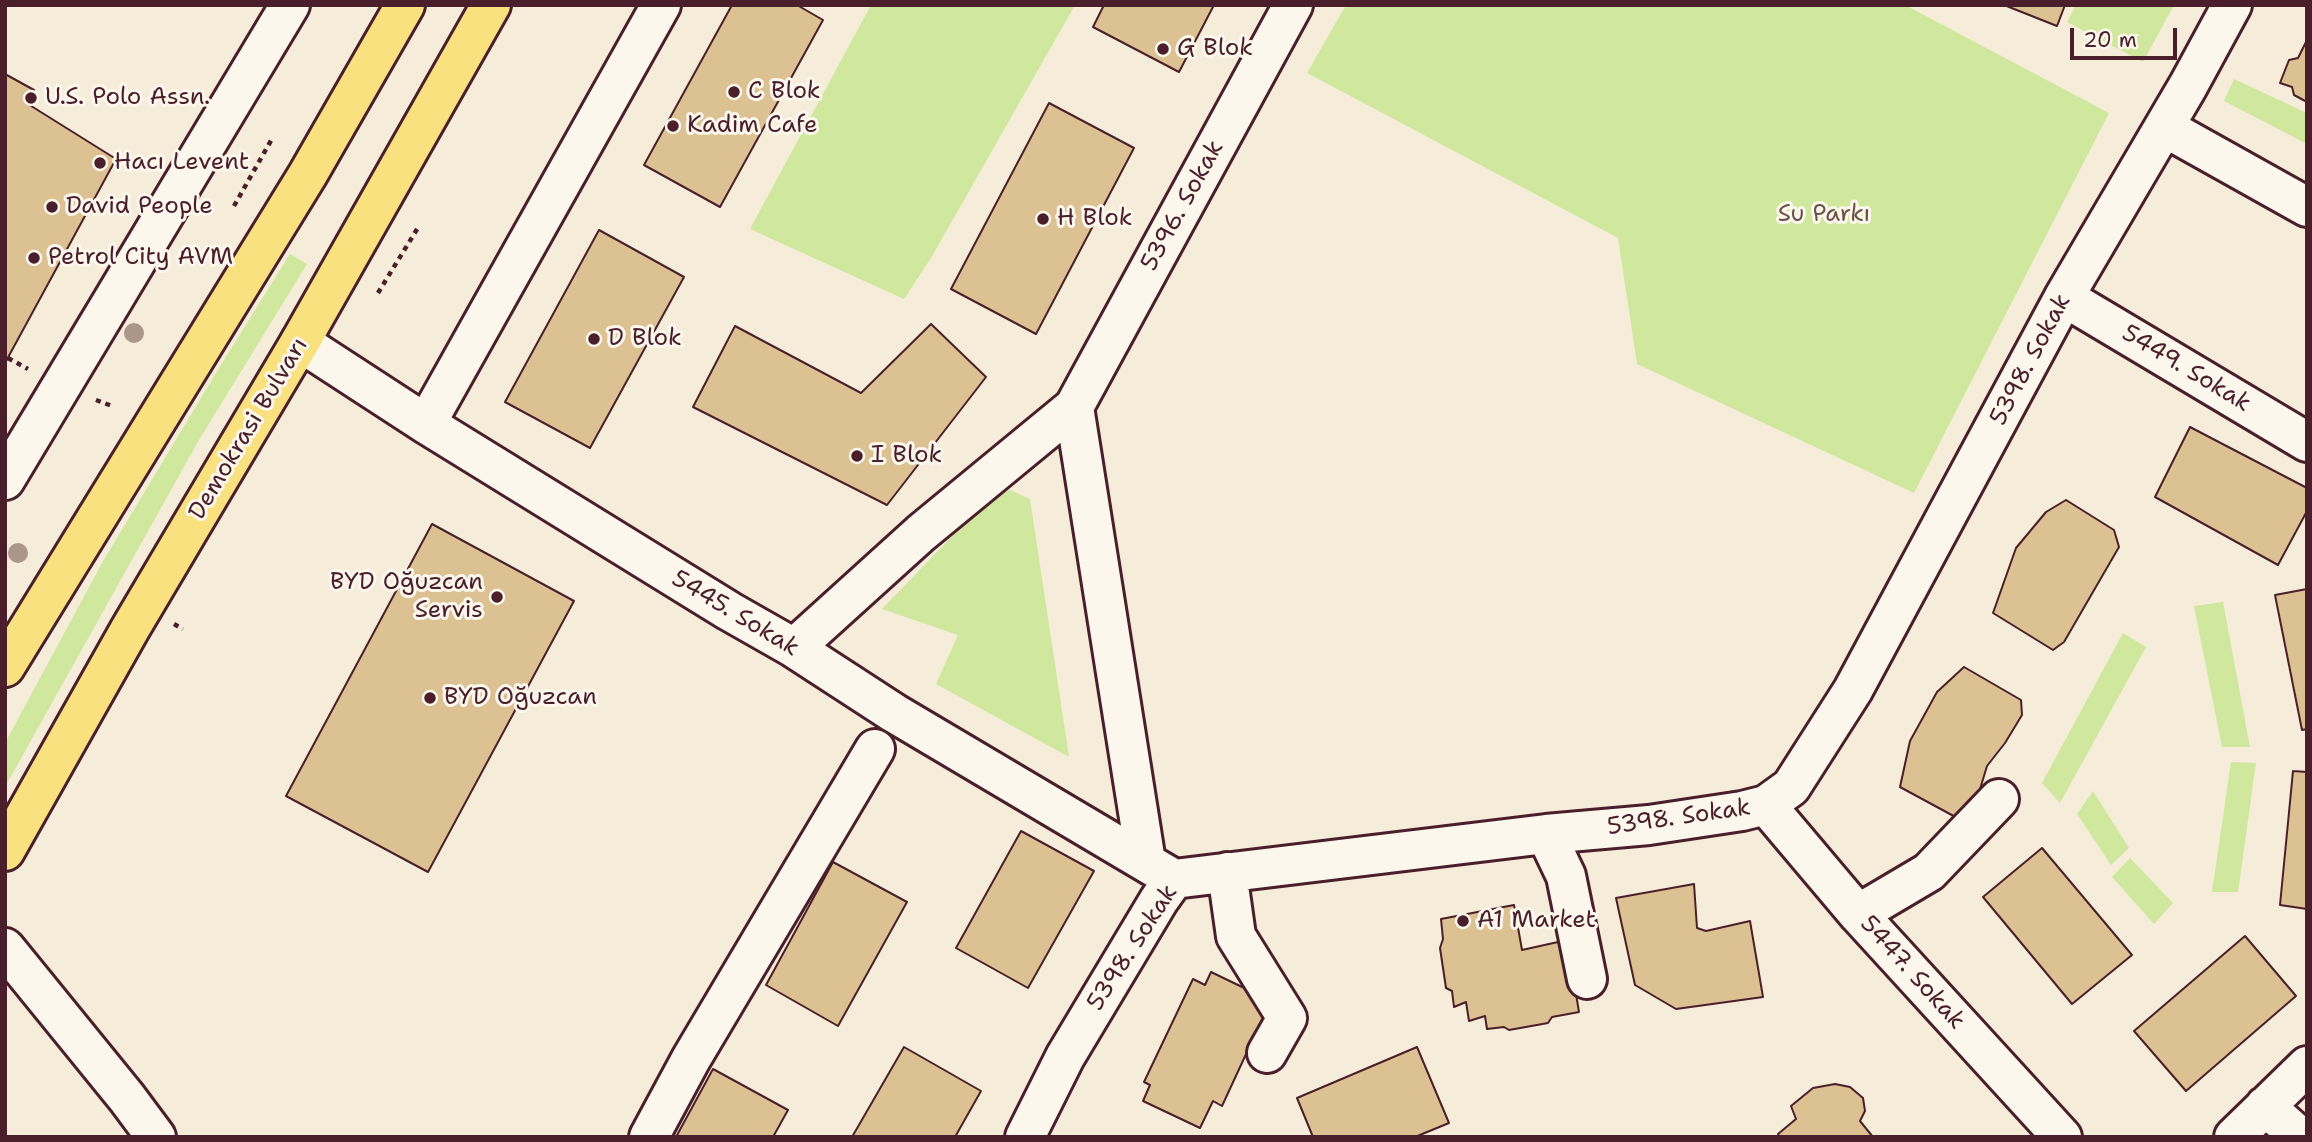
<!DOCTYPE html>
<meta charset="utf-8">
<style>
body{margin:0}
#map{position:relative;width:2312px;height:1142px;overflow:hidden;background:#f5ecda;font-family:"Shantell Sans",sans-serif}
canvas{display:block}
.frame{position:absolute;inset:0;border:7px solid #4a1f2b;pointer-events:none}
.scale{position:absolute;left:2070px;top:28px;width:107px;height:32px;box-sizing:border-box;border:4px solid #4a1f2b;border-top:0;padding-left:9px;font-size:21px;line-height:24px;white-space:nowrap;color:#4a1f2b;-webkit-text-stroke:5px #fbf7ec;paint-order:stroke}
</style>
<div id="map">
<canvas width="2312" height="1142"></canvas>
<div class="frame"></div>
<div class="scale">20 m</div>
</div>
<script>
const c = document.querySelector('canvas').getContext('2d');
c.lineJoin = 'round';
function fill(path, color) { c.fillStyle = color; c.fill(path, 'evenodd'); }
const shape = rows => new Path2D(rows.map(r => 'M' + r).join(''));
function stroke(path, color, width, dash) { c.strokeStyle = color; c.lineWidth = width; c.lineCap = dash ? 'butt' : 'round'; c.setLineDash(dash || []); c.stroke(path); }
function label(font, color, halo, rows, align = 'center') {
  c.font = font + ' "Shantell Sans",sans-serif'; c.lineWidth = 6; c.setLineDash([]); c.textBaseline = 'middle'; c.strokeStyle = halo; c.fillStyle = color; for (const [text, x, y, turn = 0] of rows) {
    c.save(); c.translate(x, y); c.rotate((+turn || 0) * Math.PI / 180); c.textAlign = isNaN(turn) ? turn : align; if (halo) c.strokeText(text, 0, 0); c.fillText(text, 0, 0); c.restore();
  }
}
fill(shape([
 [871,5,1075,5,931,258,904,299,750,229],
 [1346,5,1905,5,2109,113,1914,493,1637,364,1618,238,1307,73],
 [2076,5,2174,5,2143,62,2067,22],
 [2234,79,2307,113,2307,144,2224,101],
 [290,254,307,264,199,440,5,787,5,743,102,563,219,368],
 [1010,490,1030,499,1069,757,936,684,958,635,882,609,990,497],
 [2223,602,2250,747,2222,747,2194,606],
 [2123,633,2146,647,2060,803,2042,783],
 [2231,762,2256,763,2238,892,2212,892],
 [2093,791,2129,848,2111,865,2077,814],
 [2130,858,2173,903,2154,924,2112,877]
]), '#d0e89e');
const building = shape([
 [732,5,797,5,823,20,720,207,644,165,732,5],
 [1104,5,1214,5,1179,72,1093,27,1104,5],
 [2004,5,2065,5,2057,26,2004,5],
 [2307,40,2307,102,2294,95,2292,87,2280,83,2289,60,2298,58,2307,40],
 [5,74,34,90,28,104,116,159,5,363,5,74],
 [1049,103,1134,148,1036,334,951,289,1049,103],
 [599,230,684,277,590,448,505,402,599,230],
 [931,324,986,377,887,505,693,407,735,326,861,393,931,324],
 [2190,427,2307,488,2307,511,2278,565,2155,497,2190,427],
 [2066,500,2114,530,2119,547,2064,642,2053,650,1993,613,2016,548,2046,512,2066,500],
 [432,524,574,601,428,872,286,796,432,524],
 [2307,589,2307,729,2302,730,2275,595,2307,589],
 [1964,667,2021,700,2022,715,2005,743,1987,766,1974,809,1961,820,1900,787,1910,741,1937,692,1964,667],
 [2293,771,2307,772,2307,909,2280,905,2293,771],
 [1021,831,1094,871,1028,988,956,948,1021,831],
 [2042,848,2132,955,2072,1004,1983,897,2042,848],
 [833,862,907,902,838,1026,766,985,833,862],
 [1694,884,1697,928,1706,931,1750,921,1763,997,1676,1009,1635,985,1616,898,1694,884],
 [1514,905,1522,950,1567,940,1579,1012,1552,1017,1548,1023,1509,1030,1504,1027,1487,1029,1485,1016,1469,1021,1466,1002,1454,1007,1452,991,1446,988,1440,948,1443,939,1441,919,1514,905],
 [2245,936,2296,996,2186,1091,2134,1031,2245,936],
 [1211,972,1265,998,1266,1011,1222,1106,1213,1101,1200,1128,1143,1101,1150,1085,1144,1082,1193,979,1205,985,1211,972],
 [904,1047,981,1091,955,1137,852,1137,904,1047],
 [1417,1047,1449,1123,1415,1137,1313,1137,1297,1098,1417,1047],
 [713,1069,788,1110,773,1137,676,1137,713,1069],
 [1835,1084,1850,1087,1863,1098,1865,1111,1860,1121,1873,1137,1780,1137,1778,1134,1796,1119,1791,1106,1813,1088,1835,1084]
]);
fill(building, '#dcc292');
stroke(building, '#4a1f2b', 2);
const minor = shape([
 [2164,127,2307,207],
 [2064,297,2307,442],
 [300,342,426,424,729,611,794,648,894,713,1174,879],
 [1074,407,1293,5],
 [426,424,661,5],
 [5,480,290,5],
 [794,648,921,533,1074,407,1146,862],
 [1766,805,1858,914,2062,1137],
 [1546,834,1566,876,1587,979],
 [1227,872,1236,936,1287,1018,1267,1053],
 [1858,914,1929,872,1999,799],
 [5,948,127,1098,156,1137],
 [2265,1106,2300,1137],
 [649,1137,691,1059,875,749],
 [1025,1137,1065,1057,1159,900,1174,879,1546,834,1649,825,1742,811,1766,805,1791,787,1853,690,2064,297,2188,86,2232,5],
 [2234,1137,2307,1066]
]);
const highway = shape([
 [5,667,308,174,405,5],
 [5,851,130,629,300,342,491,5]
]);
stroke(minor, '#4a1f2b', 44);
stroke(highway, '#4a1f2b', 44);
stroke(shape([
 [234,206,273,137],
 [378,293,419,226],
 [8,358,28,369],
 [96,400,112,406],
 [174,624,183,629]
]), '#4a1f2b', 4.5, [5, 5]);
stroke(minor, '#fbf7ec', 38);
stroke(highway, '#fae180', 38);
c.fillStyle = '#aa978a';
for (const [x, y] of [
 [134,333],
 [18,553]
]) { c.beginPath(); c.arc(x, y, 10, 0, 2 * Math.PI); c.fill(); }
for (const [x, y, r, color] of [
 [1163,49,7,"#4a1f2b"],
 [734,92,7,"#4a1f2b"],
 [31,98,7,"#4a1f2b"],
 [673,126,7,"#4a1f2b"],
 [100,163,7,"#4a1f2b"],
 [52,207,7,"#4a1f2b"],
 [1043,219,7,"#4a1f2b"],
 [34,258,7,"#4a1f2b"],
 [594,339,7,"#4a1f2b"],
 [857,456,7,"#4a1f2b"],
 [497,597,7,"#4a1f2b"],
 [430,698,7,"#4a1f2b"],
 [1463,921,7,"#4a1f2b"]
]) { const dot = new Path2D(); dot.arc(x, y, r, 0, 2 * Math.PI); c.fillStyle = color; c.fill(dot); stroke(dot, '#fbf7ec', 2.5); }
label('24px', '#4a1f2b', '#fbf7ec', [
 ["G Blok",1177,49],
 ["C Blok",748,92],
 ["U.S. Polo Assn.",45,98],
 ["Kadim Cafe",687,126],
 ["Hacı Levent",114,163],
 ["David People",66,207],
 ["H Blok",1057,219],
 ["Petrol City AVM",48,258],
 ["D Blok",608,339],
 ["I Blok",871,456],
 ["BYD Oğuzcan",483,583,"right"],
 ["Servis",483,611,"right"],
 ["BYD Oğuzcan",444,698],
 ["A1 Market",1477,921]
], 'left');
label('24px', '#4a1f2b', '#fbf7ec', [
 ["5396. Sokak",1183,206,-61],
 ["5398. Sokak",2031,360,-62],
 ["5449. Sokak",2186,369,31],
 ["Demokrasi Bulvarı",249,429,-59],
 ["5445. Sokak",735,614,31],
 ["5398. Sokak",1679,818,-8],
 ["5398. Sokak",1133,948,-57],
 ["5447. Sokak",1912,973,48]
]);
label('24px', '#6c5148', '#fbf7ec', [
 ["Su Parkı",1824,215]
]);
</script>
